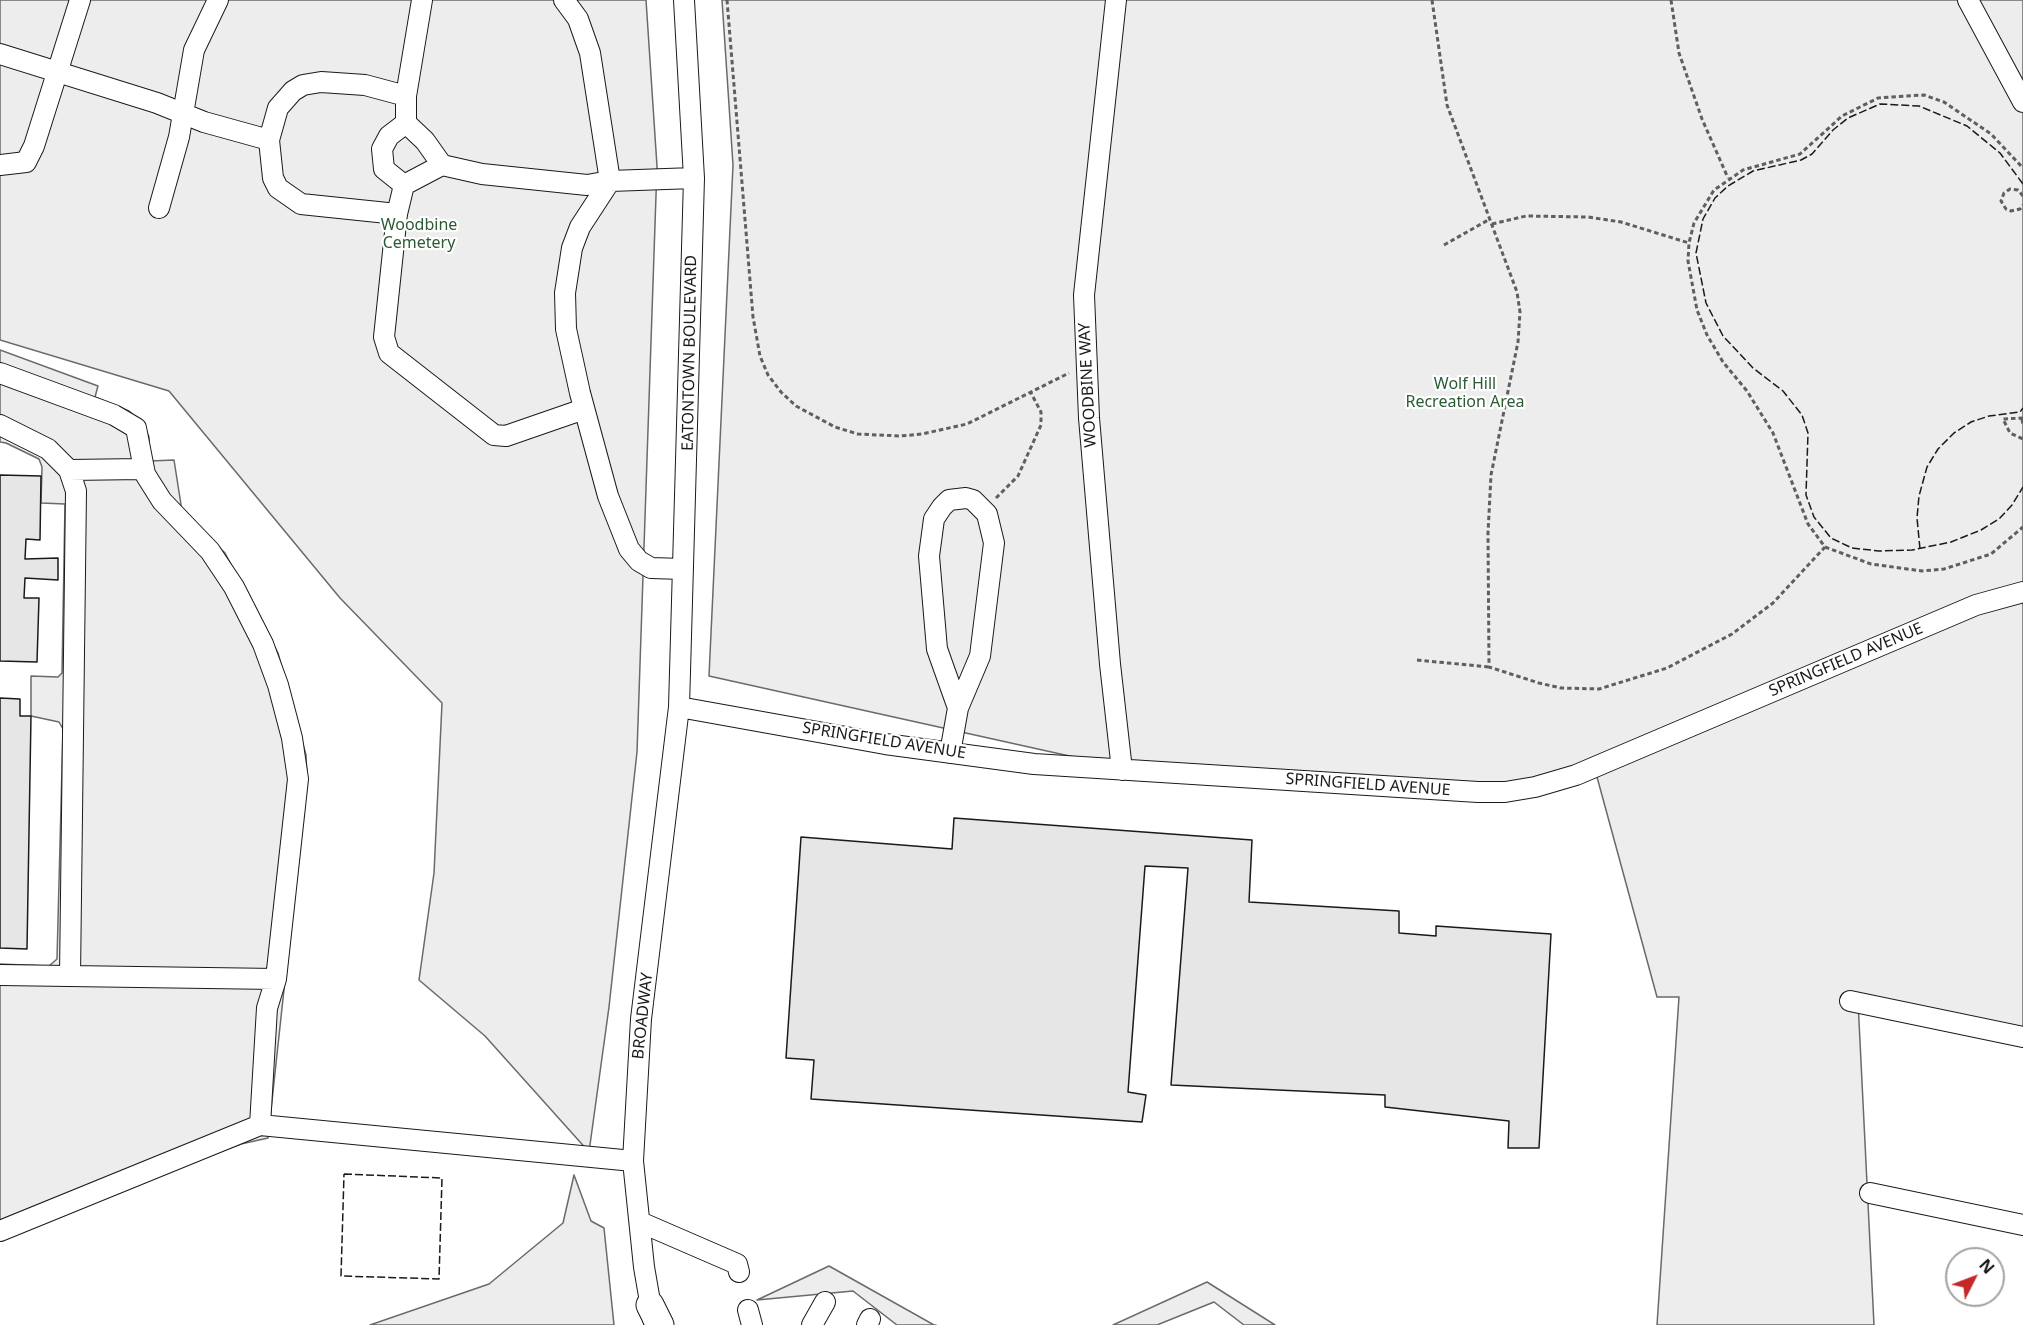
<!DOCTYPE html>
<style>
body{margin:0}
#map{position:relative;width:2023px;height:1325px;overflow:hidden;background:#fff;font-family:"Noto Sans",sans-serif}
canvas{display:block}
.north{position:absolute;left:1945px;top:1247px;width:60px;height:60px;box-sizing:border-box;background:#fff;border:2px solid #a3a3a3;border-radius:50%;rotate:48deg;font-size:16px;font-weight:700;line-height:24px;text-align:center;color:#1a1a1a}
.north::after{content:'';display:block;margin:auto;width:21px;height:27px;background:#c62828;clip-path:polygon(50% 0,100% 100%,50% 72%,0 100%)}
</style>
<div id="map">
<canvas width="2023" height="1325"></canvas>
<div class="north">N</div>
</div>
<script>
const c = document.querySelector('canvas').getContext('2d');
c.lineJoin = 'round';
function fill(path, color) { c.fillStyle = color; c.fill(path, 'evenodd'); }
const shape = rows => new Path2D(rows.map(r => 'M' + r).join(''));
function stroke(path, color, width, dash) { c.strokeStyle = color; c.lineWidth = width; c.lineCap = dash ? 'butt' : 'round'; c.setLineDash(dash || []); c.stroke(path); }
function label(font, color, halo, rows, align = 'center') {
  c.font = font + ' "Noto Sans",sans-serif'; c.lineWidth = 4.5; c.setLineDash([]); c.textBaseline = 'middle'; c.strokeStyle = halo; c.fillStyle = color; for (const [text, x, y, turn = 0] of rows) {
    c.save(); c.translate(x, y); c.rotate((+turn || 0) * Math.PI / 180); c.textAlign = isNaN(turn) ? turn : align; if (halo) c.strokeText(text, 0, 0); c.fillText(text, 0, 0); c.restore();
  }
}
const built = shape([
 [0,0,646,0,657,166,637,752,609,1007,589,1152,485,1036,419,980,434,873,442,703,340,598,169,391,0,340,0,0],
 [722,0,2023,0,2023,1036,1858,1001,1874,1325,1657,1325,1679,997,1657,997,1594,766,1503,789,1128,769,709,676,733,165,722,0],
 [0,350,98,386,95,397,129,411,143,423,149,437,150,461,174,460,182,511,225,553,278,653,306,755,307,776,268,1138,241,1144,0,1233,0,964,49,966,57,959,63,729,59,722,31,716,31,676,58,677,62,673,65,504,41,503,42,467,39,459,6,443,0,442,0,350],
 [574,1175,591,1221,604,1228,614,1325,370,1325,489,1284,563,1223,574,1175],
 [829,1266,934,1325,936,1325,897,1325,853,1291,757,1300,829,1266],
 [1207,1282,1275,1325,1244,1325,1214,1302,1157,1325,1113,1325,1207,1282]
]);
fill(built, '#ededed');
stroke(built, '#6a6a6a', 1.5);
const building = shape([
 [0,475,41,476,40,540,26,539,25,559,58,558,58,580,25,578,24,598,39,598,37,662,0,661,0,475],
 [0,698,20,699,20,716,31,716,27,949,0,948,0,698],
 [954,818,1252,840,1249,902,1399,911,1399,933,1436,936,1436,926,1551,934,1539,1148,1508,1148,1509,1121,1385,1107,1385,1095,1171,1085,1188,868,1145,866,1128,1092,1146,1095,1142,1122,811,1099,814,1060,786,1058,801,837,952,849,954,818]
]);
fill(building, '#e6e6e6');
stroke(building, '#1a1a1a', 1.5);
const minor = shape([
 [422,0,406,96,406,123,425,141,442,165,482,174,587,185,610,181,694,178],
 [564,0,578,19,590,53,610,181,580,227,572,248,565,293,566,329,580,393,608,496,629,549,639,561,651,568,683,569],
 [1116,0,1084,295,1089,418,1110,664,1122,770],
 [1968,0,2023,102],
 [0,54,157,103,204,122,269,140,273,178,278,188,301,204,397,214],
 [406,123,389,136,382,149,384,169,404,185,442,165],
 [269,140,278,108,293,91,303,85,321,82,365,85,406,96],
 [0,165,26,162,34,146,80,0],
 [404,185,397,214,384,337,389,353,494,435,506,436,584,409],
 [159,208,179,137,194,50,218,0],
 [0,373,114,415,136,428,145,474,162,501,210,551,234,587,263,644,278,685,292,738,298,779,276,979,267,1008,260,1125],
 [0,425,48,449,69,470,76,491,70,976],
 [69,470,142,469],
 [679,707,885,744,1034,764,1478,792,1505,792,1535,787,1576,775,1976,605,2023,592],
 [950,753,958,708,980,656,994,543,987,514,973,500,966,498,949,500,942,507,934,519,929,556,937,649,958,708],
 [0,975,276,979],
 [1850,1001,2023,1037],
 [1870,1193,2023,1225],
 [640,1222,737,1264,739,1272],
 [0,1231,260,1125,633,1161],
 [748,1310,752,1325],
 [653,1319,644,1267,633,1161,641,1019,679,707,694,178,684,0],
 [812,1325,825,1302],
 [867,1325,870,1319]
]);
const highway = shape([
 [650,1305,660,1325]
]);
stroke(minor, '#1a1a1a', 22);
stroke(highway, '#1a1a1a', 29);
stroke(shape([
 [727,0,753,317,760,356,768,375,781,392,796,406,835,427,858,434,900,436,922,434,967,424,1069,373],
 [1432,0,1447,105,1517,292,1520,312,1518,342,1491,475,1488,533,1489,667,1539,683,1561,688,1599,689,1667,668,1732,634,1773,603,1825,547,1808,524,1773,433,1747,391,1723,362,1707,335,1697,310,1688,261,1689,243,1694,223,1714,190,1743,170,1800,154,1842,116,1878,98,1890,97,1924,95,1944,102,1991,134,2023,168],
 [1671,0,1679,53,1702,119,1728,178],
 [2023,196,2018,190,2010,189,2004,193,2001,201,2006,209,2011,211,2020,209,2023,205],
 [1492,224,1526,216,1588,217,1621,222,1689,243],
 [1444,245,1490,219],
 [2023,418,2003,419,2010,433,2023,439],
 [2022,419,2023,425],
 [996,498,1018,476,1041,425,1041,412,1031,393],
 [1825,547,1871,564,1922,571,1944,569,1991,554,2023,527],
 [1417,660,1489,667]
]), '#5f5f5f', 3, [4.5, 3]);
stroke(minor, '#fff', 20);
stroke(highway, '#fff', 27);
stroke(shape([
 [2023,184,2000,153,1967,126,1919,106,1880,104,1848,118,1833,130,1812,154,1801,160,1753,171,1728,186,1715,198,1703,219,1696,253,1706,303,1723,336,1753,368,1783,391,1802,415,1808,433,1806,495,1814,517,1831,538,1852,548,1879,551,1912,550,1951,542,1981,530,1999,519,2012,505,2023,487],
 [1920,549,1917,518,1919,496,1927,467,1938,449,1954,433,1971,422,1989,416,2020,412,2023,408],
 [344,1174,442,1178,439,1279,341,1276,344,1174]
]), '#1a1a1a', 1.5, [8, 3]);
label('16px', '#2b5a34', '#fff', [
 ["Woodbine",419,225],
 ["Cemetery",419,243],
 ["Wolf Hill",1465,384],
 ["Recreation Area",1465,402]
]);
label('16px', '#1a1a1a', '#fff', [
 ["EATONTOWN BOULEVARD",690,353,-89],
 ["WOODBINE WAY",1088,385,-93],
 ["SPRINGFIELD AVENUE",1846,660,-23],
 ["SPRINGFIELD AVENUE",884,741,9],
 ["SPRINGFIELD AVENUE",1368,785,4],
 ["BROADWAY",643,1016,-84]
]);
</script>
